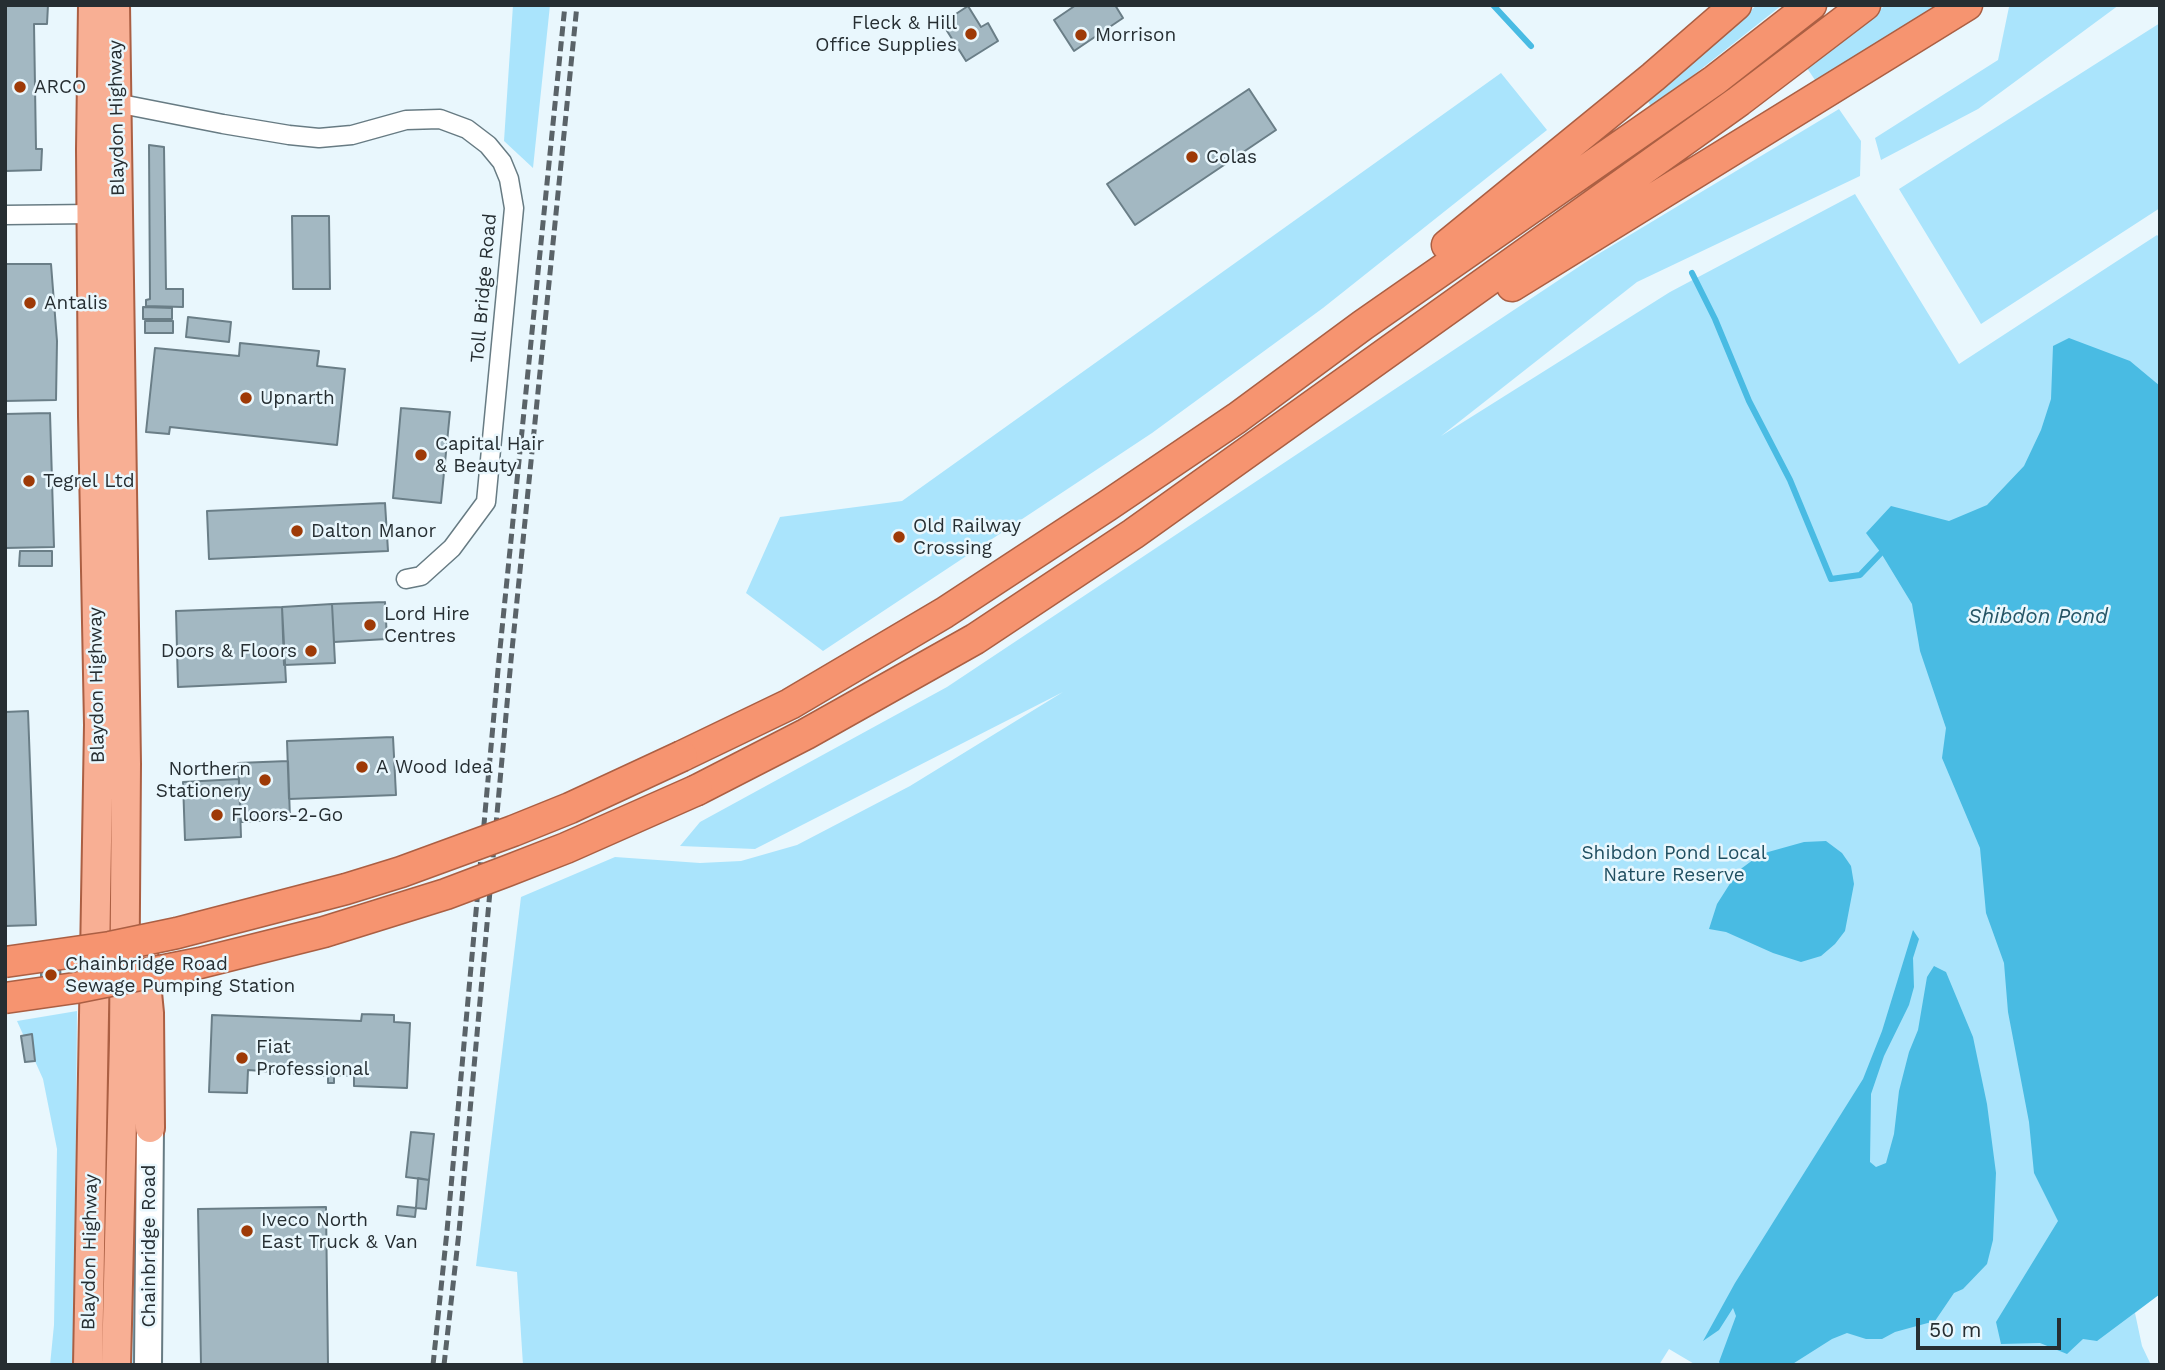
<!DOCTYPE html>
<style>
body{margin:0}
#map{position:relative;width:2165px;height:1370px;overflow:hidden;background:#e9f7fd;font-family:"Work Sans",sans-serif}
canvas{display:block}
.frame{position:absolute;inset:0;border:7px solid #262e32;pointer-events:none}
.scale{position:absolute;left:1916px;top:1318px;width:145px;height:32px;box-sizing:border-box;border:4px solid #262e32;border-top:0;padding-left:9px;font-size:21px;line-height:24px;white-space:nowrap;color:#262e32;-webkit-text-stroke:5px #e9f7fd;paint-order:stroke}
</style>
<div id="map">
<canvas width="2165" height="1370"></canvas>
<div class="frame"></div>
<div class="scale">50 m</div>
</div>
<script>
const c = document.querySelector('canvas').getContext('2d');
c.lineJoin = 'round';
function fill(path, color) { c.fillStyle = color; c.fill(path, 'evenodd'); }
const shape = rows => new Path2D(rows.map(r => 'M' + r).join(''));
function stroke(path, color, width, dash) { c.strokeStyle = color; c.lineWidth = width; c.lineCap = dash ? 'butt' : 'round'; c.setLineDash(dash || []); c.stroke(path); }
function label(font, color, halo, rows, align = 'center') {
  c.font = font + ' "Work Sans",sans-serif'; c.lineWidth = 5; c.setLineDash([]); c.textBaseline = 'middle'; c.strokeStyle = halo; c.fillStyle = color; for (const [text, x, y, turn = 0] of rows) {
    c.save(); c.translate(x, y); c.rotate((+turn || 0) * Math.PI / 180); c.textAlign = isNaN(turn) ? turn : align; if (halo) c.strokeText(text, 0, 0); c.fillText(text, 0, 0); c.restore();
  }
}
fill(shape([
 [513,5,550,5,533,168,504,141],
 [1757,5,1782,5,1652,108,1647,100],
 [1886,5,1945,5,1817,83,1805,65],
 [2011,5,2119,5,1978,109,1881,160,1875,138,1998,60,2009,7],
 [2160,23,2160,208,1981,324,1899,189],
 [1501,73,1547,130,1323,308,1152,433,823,651,746,593,780,517,902,501],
 [1839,109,1861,141,1860,176,1637,282,1441,436,1670,292,1855,194,1959,364,2157,235,2160,238,2160,1294,2135,1313,2142,1346,2151,1365,1696,1365,1669,1349,1659,1365,523,1365,517,1272,476,1266,521,897,615,857,700,863,741,861,797,845,910,786,1063,692,755,849,680,846,700,822,947,687,1595,256],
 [141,1003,139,1365,129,1365,134,1139],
 [77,1011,74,1365,50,1365,54,1325,57,1149,43,1079,17,1021]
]), '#aae4fc');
fill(shape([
 [2069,338,2130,361,2160,386,2160,1294,2097,1341,2083,1339,2067,1354,2040,1343,2001,1344,1996,1322,2058,1221,2034,1173,2029,1122,2008,1012,2004,963,1986,913,1980,848,1942,758,1946,728,1920,651,1912,604,1881,553,1866,533,1891,506,1949,521,1987,505,2024,466,2041,430,2051,399,2053,346],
 [1826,841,1842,853,1851,866,1854,884,1845,931,1835,944,1821,956,1801,962,1773,953,1726,932,1709,929,1717,904,1738,871,1761,854,1804,842],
 [1913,930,1919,939,1913,958,1914,987,1909,1005,1884,1056,1871,1094,1870,1162,1876,1167,1886,1163,1894,1134,1899,1091,1909,1052,1918,1030,1927,977,1934,966,1946,972,1973,1037,1987,1104,1996,1173,1993,1240,1987,1264,1963,1289,1954,1293,1935,1321,1895,1332,1882,1339,1866,1339,1847,1333,1832,1339,1791,1365,1721,1365,1719,1362,1736,1316,1733,1308,1719,1330,1703,1341,1735,1283,1863,1079,1882,1031]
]), '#49bbe3');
stroke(shape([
 [1493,5,1531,46],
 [1692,273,1715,319,1749,401,1790,480,1831,579,1860,575,1881,553]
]), '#49bbe3', 6);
const building = shape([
 [5,5,48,5,47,24,34,24,36,149,42,149,41,170,5,171,5,5],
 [1076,5,1115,5,1123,18,1074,51,1054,20,1076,5],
 [968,6,981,27,988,23,998,41,966,61,942,23,968,6],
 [1249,89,1276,130,1135,225,1107,184,1249,89],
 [149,145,164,147,166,289,183,289,183,307,146,306,146,300,150,299,149,145],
 [292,216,329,216,330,289,293,289,292,216],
 [5,264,51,264,57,341,56,400,5,401,5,264],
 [143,307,172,308,172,319,143,319,143,307],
 [188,317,231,322,229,342,186,337,188,317],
 [145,321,173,321,173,333,145,333,145,321],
 [240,343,319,351,317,366,345,369,337,445,170,427,169,434,146,432,155,348,239,356,240,343],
 [401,408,450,412,441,503,393,498,401,408],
 [50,413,54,547,5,548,5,414,50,413],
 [385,503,388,551,209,559,207,511,385,503],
 [20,551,52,551,52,566,19,566,20,551],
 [385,602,387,639,334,642,332,604,385,602],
 [332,604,335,663,284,665,282,607,332,604],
 [282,607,286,682,178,687,176,611,282,607],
 [28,711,36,925,5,926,5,712,28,711],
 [393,737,396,795,289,799,287,741,393,737],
 [288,761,290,819,241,822,238,763,288,761],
 [239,779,241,837,185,840,183,782,239,779],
 [41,966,60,966,61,984,41,984,41,966],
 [362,1014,394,1015,394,1022,410,1023,407,1088,354,1086,354,1076,334,1075,334,1083,328,1083,328,1076,248,1070,247,1093,209,1092,212,1015,361,1021,362,1014],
 [32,1034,35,1061,25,1062,21,1036,32,1034],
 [411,1132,434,1134,429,1180,406,1177,411,1132],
 [418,1178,429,1180,426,1209,416,1208,418,1178],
 [398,1206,416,1208,415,1217,397,1215,398,1206],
 [326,1207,328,1365,201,1365,198,1209,326,1207]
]);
fill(building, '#a3b8c2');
stroke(building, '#6a7e87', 2);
const minor = shape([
 [116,103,223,124,289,135,319,138,352,135,406,120,440,119,467,129,488,145,502,162,509,179,514,208,486,502,452,548,421,576,406,579],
 [5,215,92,214]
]);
const secondary = shape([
 [148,1365,150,1128]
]);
const primary = shape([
 [115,5,126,764,124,1040,116,1365],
 [143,952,149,1013,150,1128],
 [88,1365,99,725,93,416,91,149,93,5]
]);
const trunk = shape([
 [1447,245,1653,77,1736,5],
 [1512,286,1967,5],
 [682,756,790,704,944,613,1107,506,1237,418,1363,325,1715,80,1811,5],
 [697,790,806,734,975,639,1133,534,1739,101,1865,5]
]);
stroke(minor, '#677b83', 21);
stroke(secondary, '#677b83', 30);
stroke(primary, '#ab5f43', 32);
stroke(trunk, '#ab5f43', 33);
stroke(minor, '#fff', 18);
stroke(secondary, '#fff', 26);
stroke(primary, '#f8af94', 28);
stroke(trunk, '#f69470', 30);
stroke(shape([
 [433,1365,447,1231,499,659,565,5],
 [444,1365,459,1232,511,660,577,5]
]), '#5a6368', 5, [10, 5]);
const trunkBridge = shape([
 [5,962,110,947,177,933,346,889,401,872,513,831,570,808,682,756],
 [5,998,75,988,200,963,324,932,446,894,507,871,566,848,697,790]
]);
stroke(trunkBridge, '#ab5f43', 33, []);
stroke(trunkBridge, '#f69470', 30);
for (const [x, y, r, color] of [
 [971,34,7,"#9e3a07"],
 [1081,35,7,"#9e3a07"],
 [20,87,7,"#9e3a07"],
 [1192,157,7,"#9e3a07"],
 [30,303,7,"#9e3a07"],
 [246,398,7,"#9e3a07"],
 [421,455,7,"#9e3a07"],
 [29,481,7,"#9e3a07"],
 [297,531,7,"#9e3a07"],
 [899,537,7,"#9e3a07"],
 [370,625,7,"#9e3a07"],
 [311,651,7,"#9e3a07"],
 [362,767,7,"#9e3a07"],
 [265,780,7,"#9e3a07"],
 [217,815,7,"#9e3a07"],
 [51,975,7,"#9e3a07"],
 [242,1058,7,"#9e3a07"],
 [247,1231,7,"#9e3a07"]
]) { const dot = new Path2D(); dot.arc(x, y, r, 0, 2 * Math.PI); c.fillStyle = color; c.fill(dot); stroke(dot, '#e9f7fd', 2.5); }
label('19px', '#262e32', '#e9f7fd', [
 ["Fleck & Hill",957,23,"right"],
 ["Office Supplies",957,45,"right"],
 ["Morrison",1095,35],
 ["ARCO",34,87],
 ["Colas",1206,157],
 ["Antalis",44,303],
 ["Upnarth",260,398],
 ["Capital Hair",435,444],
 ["& Beauty",435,466],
 ["Tegrel Ltd",43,481],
 ["Old Railway",913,526],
 ["Crossing",913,548],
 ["Dalton Manor",311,531],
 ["Lord Hire",384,614],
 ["Centres",384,636],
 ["Doors & Floors",297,651,"right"],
 ["A Wood Idea",376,767],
 ["Northern",251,769,"right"],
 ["Stationery",251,791,"right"],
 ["Floors-2-Go",231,815],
 ["Chainbridge Road",65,964],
 ["Sewage Pumping Station",65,986],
 ["Fiat",256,1047],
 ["Professional",256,1069],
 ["Iveco North",261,1220],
 ["East Truck & Van",261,1242]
], 'left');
label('19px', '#262e32', '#e9f7fd', [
 ["Blaydon Highway",117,118,-91],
 ["Toll Bridge Road",484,288,-85],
 ["Blaydon Highway",97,685,-91],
 ["Chainbridge Road",149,1246,-90],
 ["Blaydon Highway",90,1252,-89]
]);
label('19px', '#204f61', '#e9f7fd', [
 ["Shibdon Pond Local",1674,853],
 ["Nature Reserve",1674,875]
]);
label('italic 21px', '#255465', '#e9f7fd', [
 ["Shibdon Pond",2038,617]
]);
</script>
